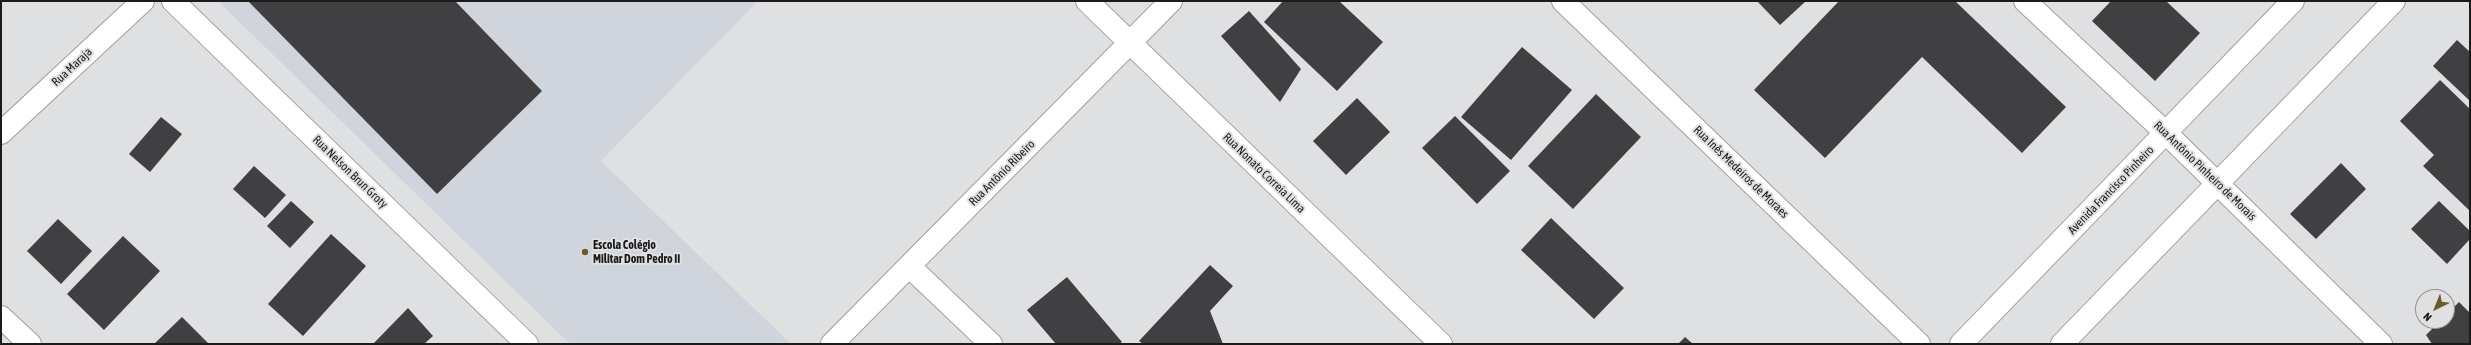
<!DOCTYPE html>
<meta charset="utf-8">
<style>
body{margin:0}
#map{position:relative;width:2471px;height:345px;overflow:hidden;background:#dfe0e1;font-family:"Asap Condensed",sans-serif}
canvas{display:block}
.frame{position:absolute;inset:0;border:2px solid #1b1b1c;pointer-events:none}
.north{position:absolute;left:2415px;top:289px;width:40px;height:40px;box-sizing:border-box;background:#dfe0e1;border:1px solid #919192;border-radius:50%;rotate:223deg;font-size:11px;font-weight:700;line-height:16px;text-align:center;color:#1b1b1c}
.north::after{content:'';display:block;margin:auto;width:14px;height:18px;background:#695c29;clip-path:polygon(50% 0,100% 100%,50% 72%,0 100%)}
</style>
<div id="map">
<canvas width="2471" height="345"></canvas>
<div class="frame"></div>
<div class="north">N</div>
</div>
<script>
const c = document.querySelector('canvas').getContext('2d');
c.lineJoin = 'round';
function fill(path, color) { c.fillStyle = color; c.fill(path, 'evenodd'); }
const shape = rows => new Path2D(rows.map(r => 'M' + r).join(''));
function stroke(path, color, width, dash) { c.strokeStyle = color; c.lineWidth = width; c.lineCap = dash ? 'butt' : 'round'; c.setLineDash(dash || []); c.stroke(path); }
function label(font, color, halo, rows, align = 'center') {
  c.font = font + ' "Asap Condensed",sans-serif'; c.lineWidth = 4; c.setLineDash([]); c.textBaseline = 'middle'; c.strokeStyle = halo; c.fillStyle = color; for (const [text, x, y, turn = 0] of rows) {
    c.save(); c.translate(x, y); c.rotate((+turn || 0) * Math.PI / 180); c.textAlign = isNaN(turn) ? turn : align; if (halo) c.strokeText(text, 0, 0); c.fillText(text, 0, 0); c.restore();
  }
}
fill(shape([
 [218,1,758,1,601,161,790,343,570,344]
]), '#d0d4dc');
fill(shape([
 [248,1,455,1,542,91,437,194],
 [1283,1,1339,1,1383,42,1337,91,1264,22],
 [1757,1,1806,1,1780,25],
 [1839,1,1955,1,2066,107,2022,153,1922,57,1825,158,1754,90],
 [2111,1,2166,1,2200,33,2155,81,2092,21],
 [1249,11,1301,69,1280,102,1221,36],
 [2457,40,2470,52,2470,101,2433,66],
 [1522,47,1572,90,1511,160,1461,117],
 [2440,80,2470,109,2470,211,2423,166,2434,155,2400,121],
 [1596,94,1641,137,1573,209,1528,166],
 [1357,98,1390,132,1346,175,1313,141],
 [1455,116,1510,171,1477,204,1422,148],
 [161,117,182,134,150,172,129,154],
 [2341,163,2366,189,2316,239,2290,214],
 [254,166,286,195,265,218,233,189],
 [291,201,314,222,290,248,267,226],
 [2439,201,2470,231,2470,239,2447,264,2411,229],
 [1551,218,1624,288,1594,319,1521,250],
 [58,219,92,251,61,284,27,251],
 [331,234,366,266,303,336,268,304],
 [123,236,160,271,104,330,67,294],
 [1210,265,1233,286,1210,311,1223,344,1143,344,1139,341],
 [1067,277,1122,342,1119,344,1056,344,1027,310],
 [2459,302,2470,313,2470,344,2432,344,2426,335,2440,321,2447,321,2447,314],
 [408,308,433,336,424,344,373,344],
 [182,317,209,344,154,344],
 [1685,337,1693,344,1678,344]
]), '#404042');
const street = shape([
 [173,1,527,344],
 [1087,1,1441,344],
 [1563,1,1919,344],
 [2025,1,2166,133,2381,344],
 [1,133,143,1],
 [909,266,991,344],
 [1,317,30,344],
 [832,344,1171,1],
 [1961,344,2293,1],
 [2062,344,2394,1]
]);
stroke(street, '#a0a0a2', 24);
stroke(street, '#fff', 22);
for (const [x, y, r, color] of [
 [585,252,4,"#695c29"]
]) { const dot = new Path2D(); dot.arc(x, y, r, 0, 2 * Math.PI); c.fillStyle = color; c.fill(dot); stroke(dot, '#dfe0e1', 1.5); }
label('12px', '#1b1b1c', '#dfe0e1', [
 ["Rua Maraja",72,67,-43],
 ["Rua Antônio Pinheiro de Morais",2205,171,44],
 ["Rua Nelson Brun Groty",350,172,44],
 ["Rua Inês Medeiros de Moraes",1741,172,44],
 ["Rua Antônio Ribeiro",1002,173,-45],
 ["Rua Nonato Correia Lima",1264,173,44],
 ["Avenida Francisco Pinheiro",2111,190,-46]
]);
label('bold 12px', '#1b1b1c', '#dfe0e1', [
 ["Escola Colégio",593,245],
 ["Militar Dom Pedro II",593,259]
], 'left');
</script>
